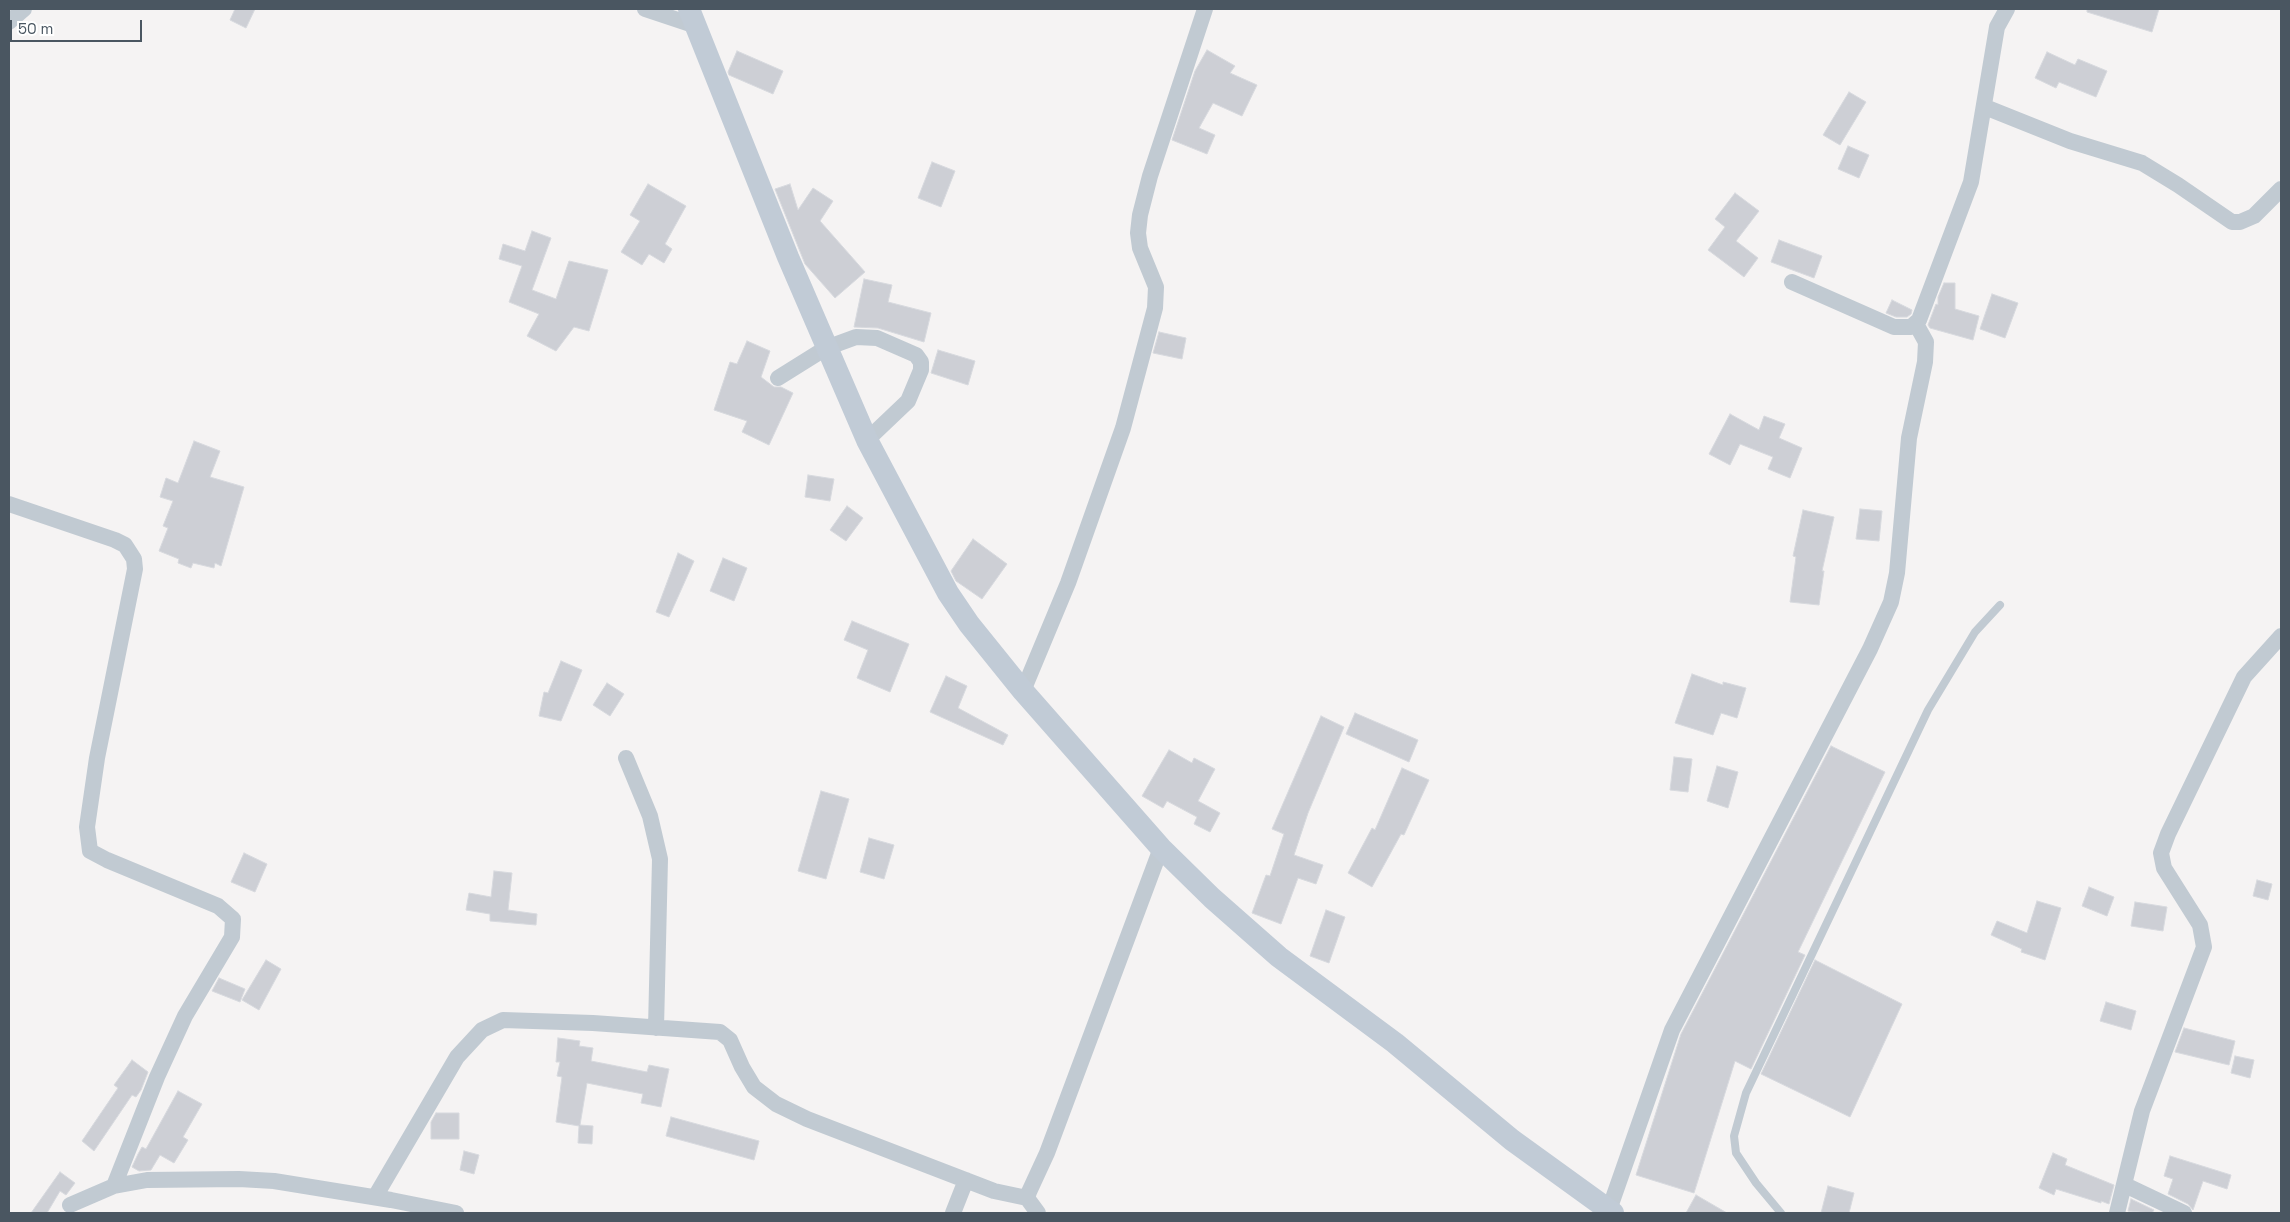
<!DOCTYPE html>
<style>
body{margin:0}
#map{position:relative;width:2290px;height:1222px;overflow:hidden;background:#f5f3f3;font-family:"Space Grotesk",sans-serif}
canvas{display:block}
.frame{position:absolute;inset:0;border:10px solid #4a5661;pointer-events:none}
.scale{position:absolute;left:10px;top:20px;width:132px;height:22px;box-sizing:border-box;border:2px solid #4a5661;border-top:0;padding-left:6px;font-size:15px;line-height:18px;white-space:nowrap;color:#4a5661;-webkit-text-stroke:4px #fff;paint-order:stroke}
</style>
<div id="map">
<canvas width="2290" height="1222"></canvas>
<div class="frame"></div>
<div class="scale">50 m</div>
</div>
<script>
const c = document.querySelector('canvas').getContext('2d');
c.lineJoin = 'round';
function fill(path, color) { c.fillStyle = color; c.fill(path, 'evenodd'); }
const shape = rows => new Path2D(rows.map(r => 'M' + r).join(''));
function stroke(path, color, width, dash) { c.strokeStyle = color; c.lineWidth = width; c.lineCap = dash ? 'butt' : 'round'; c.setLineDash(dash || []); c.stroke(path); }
const building = shape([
 [235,9,255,9,246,28,230,20,235,9],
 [2087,9,2159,9,2152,32,2087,12,2087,9],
 [1207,50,1235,66,1230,73,1257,85,1242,116,1213,103,1199,128,1215,135,1207,154,1172,140,1195,71,1207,50],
 [737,51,783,71,773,94,729,75,728,72,737,51],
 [2047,52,2075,65,2078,59,2107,71,2096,97,2059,82,2056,88,2035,78,2047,52],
 [1849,92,1866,102,1840,145,1823,135,1849,92],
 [1848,146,1869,155,1859,178,1838,169,1848,146],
 [932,162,955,171,941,207,918,198,932,162],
 [648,184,686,206,665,244,672,249,664,263,649,254,642,265,621,252,640,221,630,215,648,184],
 [790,184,798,210,813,188,833,201,820,221,865,272,835,298,805,264,775,189,790,184],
 [1735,193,1759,211,1736,241,1758,258,1744,277,1708,250,1725,227,1715,219,1735,193],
 [532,231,551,238,532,290,556,299,569,261,608,270,589,331,574,327,556,351,527,336,539,314,509,302,522,266,499,259,503,244,525,251,532,231],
 [1779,240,1822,256,1814,278,1771,262,1779,240],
 [864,279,892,285,888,302,931,313,924,342,878,328,854,327,864,279],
 [1944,283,1955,283,1955,309,1979,316,1973,340,1930,328,1928,325,1936,304,1938,305,1938,297,1944,283],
 [1992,294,2018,303,2005,338,1980,329,1992,294],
 [1892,300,1912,310,1911,314,1907,317,1896,317,1886,313,1892,300],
 [1159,332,1186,338,1182,359,1153,353,1159,332],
 [747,341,770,351,761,377,774,387,781,387,793,393,769,445,742,432,747,421,714,410,730,362,737,364,747,341],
 [938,350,975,361,968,385,931,373,938,350],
 [1730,414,1759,430,1764,416,1785,424,1779,438,1802,448,1790,478,1768,469,1773,457,1740,444,1730,465,1709,454,1730,414],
 [194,441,220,451,210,477,244,487,221,566,215,563,214,568,193,563,191,568,178,563,179,559,159,551,168,528,163,526,173,501,160,497,166,478,178,483,194,441],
 [808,475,834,479,830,501,805,497,808,475],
 [847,506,863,518,846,541,830,530,847,506],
 [1860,509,1882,511,1879,541,1856,539,1860,509],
 [1803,510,1834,517,1822,571,1824,571,1819,605,1790,602,1796,557,1793,556,1803,510],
 [973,539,1007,564,982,599,956,581,951,571,973,539],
 [678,553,694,561,669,617,656,612,678,553],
 [723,558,747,568,734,601,710,591,723,558],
 [852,621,909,644,890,692,857,678,868,650,844,640,852,621],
 [561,661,582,670,561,721,539,716,544,692,548,693,561,661],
 [1692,674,1723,685,1723,682,1746,688,1737,718,1721,713,1713,735,1675,723,1692,674],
 [946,676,967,686,958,708,1008,735,1003,745,930,712,946,676],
 [607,683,624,694,610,716,593,705,607,683],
 [1355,713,1418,740,1409,762,1346,734,1355,713],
 [1321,716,1344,727,1308,813,1294,855,1323,865,1316,884,1298,878,1281,924,1252,913,1266,875,1270,876,1284,834,1272,829,1321,716],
 [1831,746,1885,772,1798,952,1805,955,1751,1069,1735,1061,1694,1193,1636,1175,1681,1034,1831,746],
 [1169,750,1192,763,1194,758,1215,769,1198,801,1220,813,1210,832,1194,824,1197,817,1167,801,1163,808,1142,796,1169,750],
 [1674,757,1692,759,1688,792,1670,790,1674,757],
 [1717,766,1738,772,1728,808,1707,801,1717,766],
 [1402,768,1429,780,1404,835,1401,834,1372,887,1348,873,1372,828,1375,830,1402,768],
 [821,791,849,799,826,879,798,871,821,791],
 [869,838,894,845,884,879,860,872,869,838],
 [244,853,267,864,255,892,231,882,244,853],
 [494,871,512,873,508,910,537,914,536,925,490,921,490,914,466,910,469,893,491,897,494,871],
 [2257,880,2272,884,2268,900,2253,896,2257,880],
 [2089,887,2114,897,2107,916,2082,906,2089,887],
 [2037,901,2061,908,2045,960,2021,952,2022,949,1991,935,1997,921,2027,933,2037,901],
 [2135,902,2167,907,2163,931,2131,926,2135,902],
 [1326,910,1345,917,1329,963,1310,956,1326,910],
 [266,960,281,969,259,1010,242,1000,266,960],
 [1815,960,1902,1004,1850,1117,1761,1074,1815,960],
 [219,978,245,989,240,1002,212,991,219,978],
 [2106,1002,2136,1011,2131,1030,2100,1021,2106,1002],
 [2184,1028,2235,1041,2229,1065,2175,1052,2184,1028],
 [558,1038,580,1041,579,1046,593,1048,591,1061,647,1072,649,1065,669,1069,661,1107,641,1103,643,1094,587,1083,580,1125,593,1126,592,1144,578,1143,579,1126,556,1122,562,1077,557,1076,560,1062,556,1062,558,1038],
 [2235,1056,2254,1060,2250,1078,2231,1073,2235,1056],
 [132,1060,148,1072,141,1090,136,1097,132,1095,94,1151,82,1141,118,1088,114,1085,132,1060],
 [178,1091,202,1104,183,1137,188,1140,174,1163,160,1155,151,1170,139,1171,132,1167,138,1154,142,1147,146,1149,178,1091],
 [436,1113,459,1113,459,1139,431,1139,431,1122,436,1113],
 [671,1117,759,1141,754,1160,666,1136,671,1117],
 [464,1151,479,1155,474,1174,460,1170,464,1151],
 [2053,1153,2067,1159,2065,1165,2114,1185,2109,1204,2101,1201,2101,1203,2056,1189,2054,1195,2039,1188,2053,1153],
 [2170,1156,2231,1175,2227,1189,2203,1181,2193,1210,2188,1204,2168,1194,2173,1179,2164,1176,2170,1156],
 [60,1172,75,1183,66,1195,60,1191,47,1213,31,1213,60,1172],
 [1828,1186,1854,1193,1849,1213,1821,1213,1828,1186],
 [1696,1195,1727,1213,1686,1213,1696,1195],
 [2131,1199,2154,1210,2152,1213,2128,1211,2131,1199]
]);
fill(building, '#cdcfd5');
stroke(building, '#d7d9de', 1);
stroke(shape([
 [1781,1213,1756,1183,1736,1153,1734,1136,1746,1093,1928,710,1975,632,2000,605]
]), '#c1cad2', 8);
stroke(shape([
 [645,9,696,26],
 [9,22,24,9],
 [1985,107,2070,141,2142,163,2178,185,2232,222,2240,222,2254,216,2281,189],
 [1792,282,1894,327,1911,327,1919,320,1971,182,1997,27,2007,9],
 [778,378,826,348,856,337,877,338,916,355,921,362,921,370,908,401,867,440],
 [9,504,115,540,125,545,134,559,135,569,97,758,87,827,90,851,107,860,218,906,233,919,232,937,185,1016,157,1077,114,1186],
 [1023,691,1068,583,1123,428,1155,308,1156,287,1140,248,1138,233,1140,215,1150,176,1205,9],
 [626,758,650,816,660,859,656,1028],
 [2125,1185,2184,1213],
 [375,1197,457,1057,482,1030,503,1020,593,1023,720,1032,730,1040,742,1067,754,1087,776,1104,807,1119,994,1191,1027,1198],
 [70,1205,114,1186,147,1180,239,1179,274,1181,391,1200,456,1213],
 [1609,1210,1672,1030,1870,649,1891,602,1897,573,1909,438,1925,362,1926,342,1916,324],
 [953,1213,966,1180],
 [1038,1213,1027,1198,1029,1192,1047,1153,1161,848],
 [2117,1213,2142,1111,2204,947,2200,925,2164,868,2161,853,2168,834,2244,677,2281,636]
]), '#c1cad2', 16);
stroke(shape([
 [689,9,788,257,867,440,948,593,969,624,1023,691,1161,848,1212,898,1279,957,1395,1043,1512,1140,1613,1213]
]), '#c1cbd6', 22);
</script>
